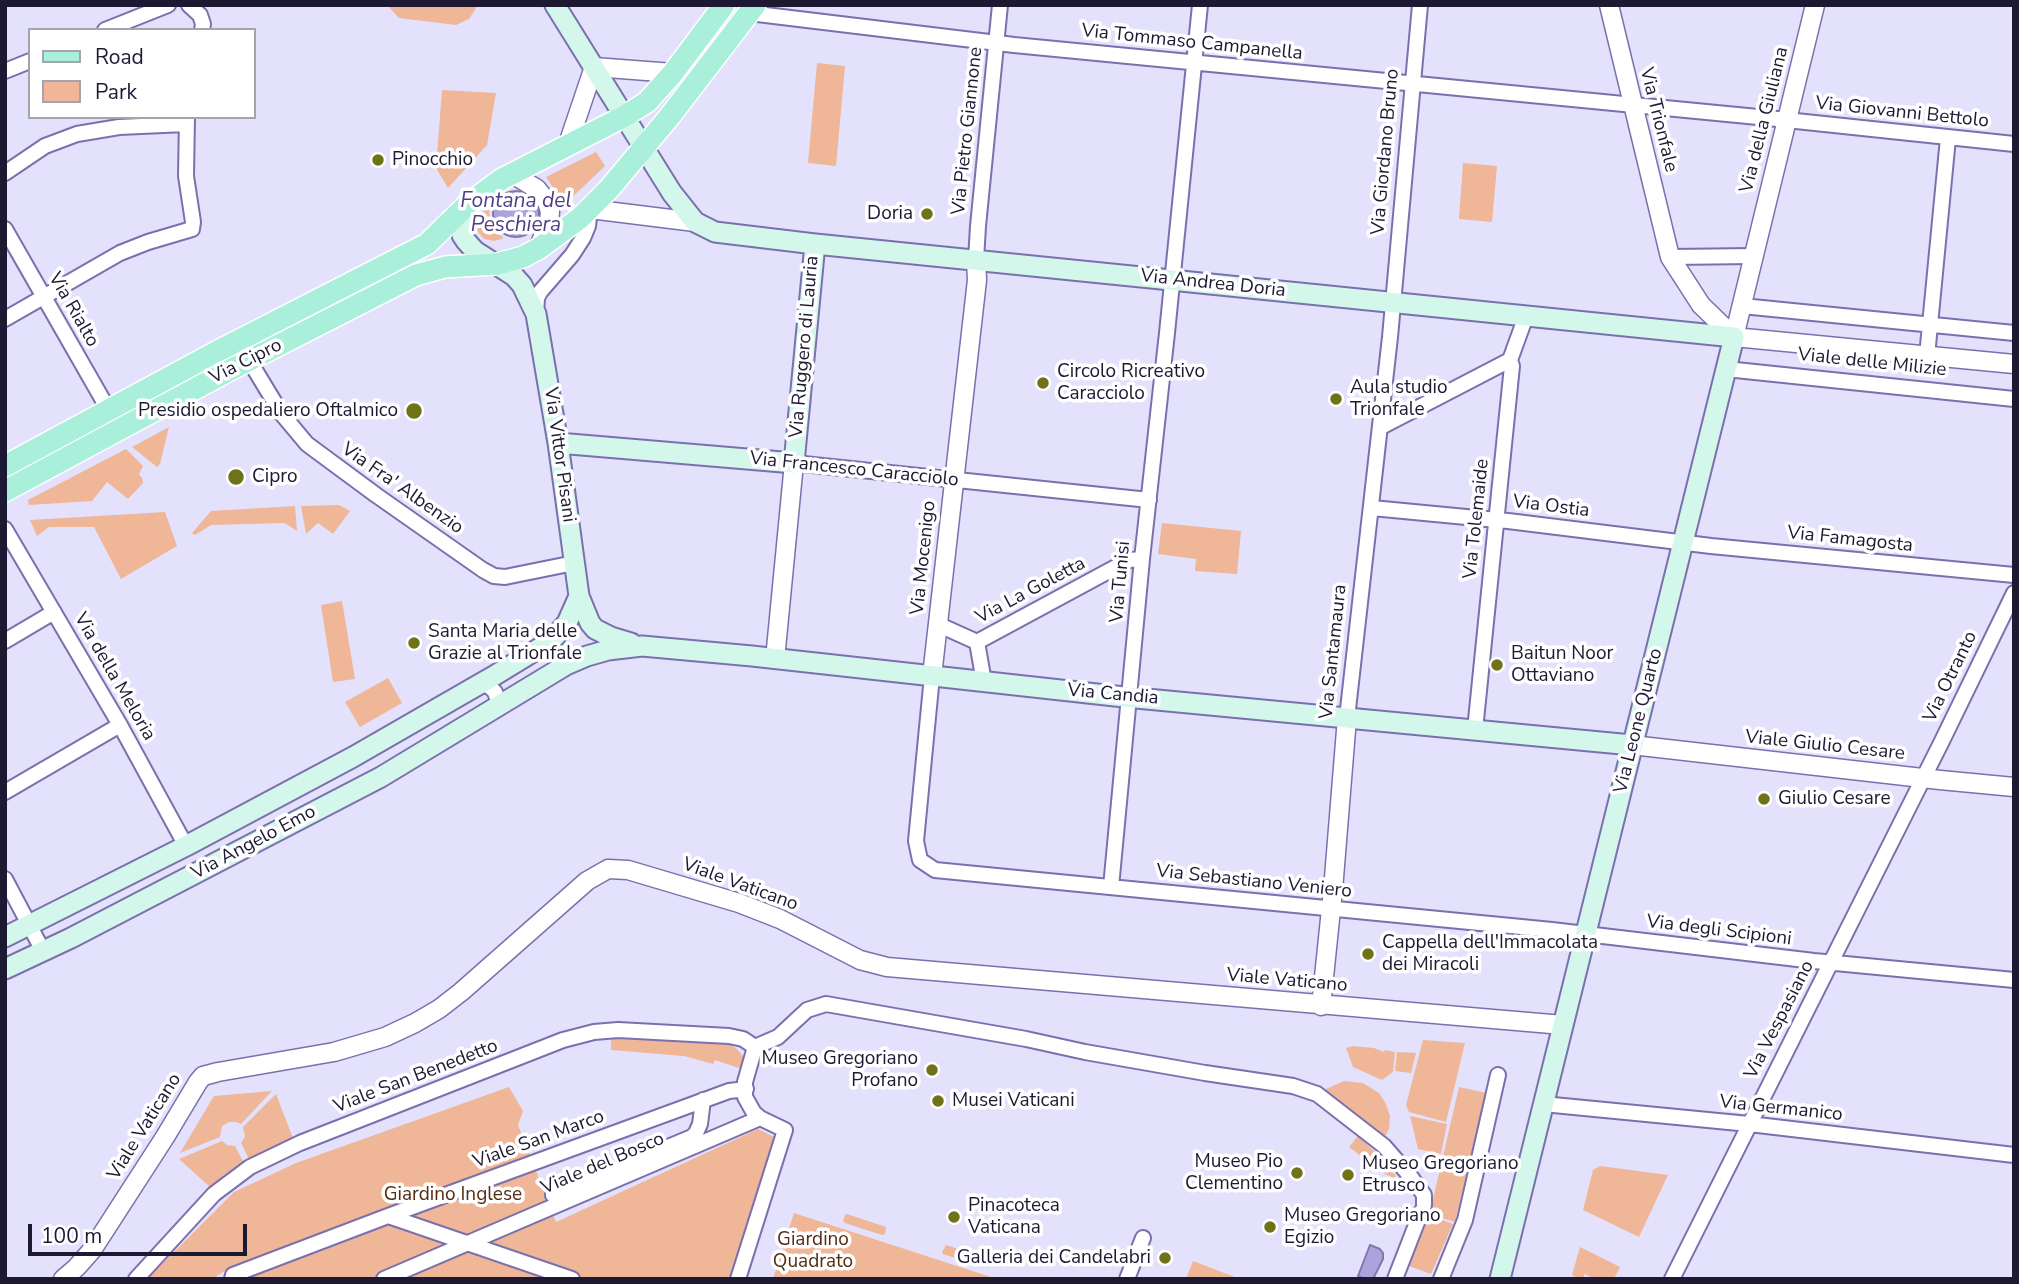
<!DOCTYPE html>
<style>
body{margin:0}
#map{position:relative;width:2019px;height:1284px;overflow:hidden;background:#e4e1fc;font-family:"Nunito Sans",sans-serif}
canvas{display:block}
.frame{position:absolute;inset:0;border:7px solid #1e1932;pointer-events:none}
.legend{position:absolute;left:28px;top:28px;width:228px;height:91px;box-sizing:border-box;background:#fff;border:2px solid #a5a3ad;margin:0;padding:9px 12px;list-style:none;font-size:21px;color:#1e1932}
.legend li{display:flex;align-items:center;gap:14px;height:35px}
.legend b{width:35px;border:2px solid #a5a3ad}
.scale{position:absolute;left:28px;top:1224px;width:219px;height:32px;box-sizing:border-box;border:4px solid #1e1932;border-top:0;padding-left:9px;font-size:21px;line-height:24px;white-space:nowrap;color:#1e1932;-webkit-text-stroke:5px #fff;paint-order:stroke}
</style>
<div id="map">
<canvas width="2019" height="1284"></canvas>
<div class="frame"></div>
<ul class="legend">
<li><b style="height:9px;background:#a9efda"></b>Road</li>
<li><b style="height:19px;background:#efb797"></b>Park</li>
</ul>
<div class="scale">100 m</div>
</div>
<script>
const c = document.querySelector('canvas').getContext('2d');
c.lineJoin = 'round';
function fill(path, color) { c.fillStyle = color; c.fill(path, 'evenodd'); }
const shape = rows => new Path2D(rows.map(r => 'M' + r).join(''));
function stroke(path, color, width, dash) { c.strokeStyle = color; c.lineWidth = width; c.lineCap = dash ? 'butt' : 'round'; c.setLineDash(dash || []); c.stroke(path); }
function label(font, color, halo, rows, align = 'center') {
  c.font = font + ' "Nunito Sans",sans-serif'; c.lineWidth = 7; c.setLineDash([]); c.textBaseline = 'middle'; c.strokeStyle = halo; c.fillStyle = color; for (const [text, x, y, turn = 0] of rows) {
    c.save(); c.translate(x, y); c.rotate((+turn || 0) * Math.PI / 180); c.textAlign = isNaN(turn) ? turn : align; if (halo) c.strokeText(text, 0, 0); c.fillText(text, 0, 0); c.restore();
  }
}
fill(shape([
 [387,5,478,5,469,19,456,25,399,18],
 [817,63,845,66,836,166,808,163],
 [442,90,496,93,487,145,448,188,436,168],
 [596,152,605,166,563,206,560,204,559,197,546,177],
 [1463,163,1497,166,1492,222,1459,219],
 [489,207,490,223,496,233,503,237,502,239,494,241,484,239,478,232,477,224,479,216,483,211],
 [169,427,160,464,157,467,132,447],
 [126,449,143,466,139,474,142,478,143,483,128,499,107,482,92,501,29,505,28,500],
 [339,505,350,511,333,534,318,523,306,534,301,506],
 [295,506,297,531,285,523,211,525,195,535,192,533,211,511],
 [165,512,177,546,121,579,94,527,49,527,37,536,30,520],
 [1162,523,1241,531,1237,574,1195,571,1196,559,1158,554],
 [342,601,355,679,333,682,321,605],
 [388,678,402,703,360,727,345,702],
 [613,1038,724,1042,736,1048,747,1061,742,1069,715,1060,713,1064,684,1056,611,1050,611,1041],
 [1423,1040,1465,1043,1446,1122,1409,1112,1406,1105],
 [1353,1046,1374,1048,1384,1052,1385,1050,1395,1052,1393,1072,1382,1080,1353,1067,1346,1048],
 [1397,1052,1416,1053,1411,1073,1395,1071],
 [1344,1081,1363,1083,1379,1093,1386,1104,1390,1116,1389,1129,1386,1135,1382,1137,1326,1093,1326,1089],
 [509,1087,523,1111,518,1125,556,1222,758,1129,774,1137,730,1279,239,1279,236,1264,212,1279,147,1279,234,1192,296,1163],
 [1459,1087,1486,1093,1455,1222,1436,1216,1437,1209,1431,1208],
 [272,1091,241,1124,236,1122,229,1122,222,1126,220,1137,180,1153,214,1096],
 [276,1094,294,1141,250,1161,241,1143,245,1137,243,1127],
 [1410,1116,1447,1124,1441,1154,1418,1149],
 [1358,1136,1373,1150,1396,1176,1394,1178,1385,1174,1349,1147],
 [222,1141,227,1145,235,1146,244,1163,224,1175,211,1188,179,1159],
 [1600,1166,1668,1175,1639,1237,1583,1210,1593,1170],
 [794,1213,997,1279,773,1279],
 [847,1214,886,1227,885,1234,882,1235,845,1223,843,1221,845,1215],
 [1429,1215,1453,1224,1431,1274,1409,1266],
 [946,1245,983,1257,985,1260,984,1265,980,1266,943,1254,942,1252],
 [1580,1247,1620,1267,1614,1279,1594,1279,1585,1274,1582,1279,1578,1279,1572,1275],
 [1193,1261,1240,1279,1186,1279]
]), '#efb797');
const water = shape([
 '493 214a23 23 0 1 1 46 0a23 23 0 1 1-46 0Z',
 [1370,1245,1380,1249,1383,1253,1383,1259,1373,1279,1364,1279,1358,1276,1370,1245]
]);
fill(water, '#aba2de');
stroke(water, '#8179aa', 2);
const minor = shape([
 [189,5,200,15,203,24,202,30],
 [749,13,1014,45,1758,117,2014,144],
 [105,30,168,5],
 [5,71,30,61],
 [5,173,45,146,77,134,119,127,186,124],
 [5,229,108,409],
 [1670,257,1754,256],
 [976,260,978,226,1000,5],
 [1742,306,2014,333],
 [536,313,537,298,540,292,572,255,583,238,588,226,590,209],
 [5,319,120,253,148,242,192,229,193,222,186,176,187,117],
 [1927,356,1948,138],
 [249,360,281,413,307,444,376,495,483,570,494,576,505,577,574,563],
 [1726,369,2014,399],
 [1381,427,1510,360],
 [794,463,1149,500],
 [1372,508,1508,521,1711,546,2014,575],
 [5,529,120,725,186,846],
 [937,624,977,642],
 [5,641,54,612],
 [977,642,1129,560,1142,559],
 [977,642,984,682],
 [932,676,916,841,920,860,935,870,1552,930,1814,961,2014,980],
 [479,683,490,687,495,692,498,701,497,707],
 [1347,718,1390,337,1420,5],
 [1475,730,1512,366,1510,360,1526,316],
 [5,792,120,725],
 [5,879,43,951],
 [1111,887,1142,559,1167,333,1200,5],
 [755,1047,778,1037,807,1010,826,1004,1026,1039,1085,1052,1205,1073,1293,1086,1317,1094,1384,1146,1411,1177,1424,1195,1424,1205],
 [1543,1104,1749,1124,2014,1155],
 [553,1195,692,1137,696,1133,700,1124,703,1100],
 [388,1216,572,1279],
 [136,1279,214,1194,250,1167,300,1143,563,1040,594,1032,618,1030,729,1036,743,1039,755,1047],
 [232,1279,233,1275,246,1270,388,1216,729,1091,746,1089],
 [384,1279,760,1118],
 [738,1279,785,1130,760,1118,754,1113,745,1097,745,1082,755,1047],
 [1127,1279,1143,1238],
 [1395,1279,1421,1212],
 [1441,1279,1465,1220,1498,1075],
 [1672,1279,1942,741,2014,593]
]);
const tertiary = shape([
 [1609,5,1670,257,1701,305,1734,337],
 [568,144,594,67,673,73],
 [511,173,537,189,547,202,550,212,549,222,538,249],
 [590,209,695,222],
 [1734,337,1815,5],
 [1734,337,2014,364],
 [775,659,794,463],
 [932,676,977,280,976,260],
 [1632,745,1940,780,2014,787],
 [1321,1006,1333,890,1347,718],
 [63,1279,76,1268,92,1250,165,1137,198,1082,203,1076,218,1072,334,1052,385,1037,415,1023,439,1009,461,992,587,881,608,869,628,870,739,903,780,919,860,960,887,967,1563,1025]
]);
const secondary = shape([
 [555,5,672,193,695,222,715,232,815,244,1734,337,1500,1279],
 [468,204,461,224,462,235,466,241,475,251,514,276,522,285,536,314,558,443,579,596,590,623,595,629,611,637,631,643],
 [558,443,794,463,815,244],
 [5,937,186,846,353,757,492,677,551,641,567,623,579,596],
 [5,969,71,938,381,777,566,665,587,656,608,650,642,646,752,656,1115,696,1632,745]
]);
const primary = shape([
 [5,466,218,351,427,244,468,204,502,179,625,116,647,102,673,73,724,5],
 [5,491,230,370,416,275,445,267,497,264,523,257,538,249,580,218,609,189,670,116,755,5]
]);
stroke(minor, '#7b70ad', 18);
stroke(tertiary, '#7b70ad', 21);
stroke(secondary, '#7b70ad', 23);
stroke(primary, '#fff', 24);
stroke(minor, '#fff', 14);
stroke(tertiary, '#fff', 18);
stroke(secondary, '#d4f7ec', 19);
stroke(primary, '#a9efda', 21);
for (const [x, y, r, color] of [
 [378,160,7,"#707218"],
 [927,214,7,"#707218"],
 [1043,383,7,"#707218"],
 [1336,399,7,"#707218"],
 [414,411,9,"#707218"],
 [236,477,9,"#707218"],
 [414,643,7,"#707218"],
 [1497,665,7,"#707218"],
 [1764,799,7,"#707218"],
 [1368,954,7,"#707218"],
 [932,1070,7,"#707218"],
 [938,1101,7,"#707218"],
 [1297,1173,7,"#707218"],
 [1348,1175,7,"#707218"],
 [954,1217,7,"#707218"],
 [1270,1227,7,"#707218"],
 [1165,1258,7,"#707218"]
]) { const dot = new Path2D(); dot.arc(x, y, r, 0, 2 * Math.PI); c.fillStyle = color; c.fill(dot); stroke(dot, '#fff', 2.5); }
label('19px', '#1e1932', '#fff', [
 ["Via Tommaso Campanella",1192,43,6],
 ["Via Giovanni Bettolo",1902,113,6],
 ["Via Trionfale",1658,120,76],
 ["Via della Giuliana",1765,120,-76],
 ["Via Pietro Giannone",968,131,-84],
 ["Via Giordano Bruno",1386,152,-85],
 ["Via Andrea Doria",1213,284,6],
 ["Via Rialto",73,310,60],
 ["Via Ruggero di Lauria",805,347,-85],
 ["Via Cipro",246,362,-27],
 ["Viale delle Milizie",1872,363,6],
 ["Via Vittor Pisani",559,455,82],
 ["Via Francesco Caracciolo",854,470,6],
 ["Via Fra' Albenzio",402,489,35],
 ["Via Ostia",1551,507,7],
 ["Via Tolemaide",1477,519,-84],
 ["Via Famagosta",1850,540,6],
 ["Via Mocenigo",924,558,-84],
 ["Via Tunisi",1121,582,-85],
 ["Via La Goletta",1031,591,-28],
 ["Via Santamaura",1334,652,-84],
 ["Via della Meloria",114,677,60],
 ["Via Otranto",1951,677,-64],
 ["Via Candia",1113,695,5],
 ["Via Leone Quarto",1639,721,-76],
 ["Viale Giulio Cesare",1825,746,6],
 ["Via Angelo Emo",254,843,-28],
 ["Via Sebastiano Veniero",1254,882,6],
 ["Viale Vaticano",740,885,20],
 ["Via degli Scipioni",1719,931,7],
 ["Viale Vaticano",1287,981,5],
 ["Via Vespasiano",1780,1020,-63],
 ["Viale San Benedetto",416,1077,-21],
 ["Via Germanico",1781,1109,6],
 ["Viale Vaticano",145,1127,-58],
 ["Viale San Marco",539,1140,-20],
 ["Viale del Bosco",603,1164,-23]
]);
label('19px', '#1e1932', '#fff', [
 ["Pinocchio",392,160],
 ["Doria",913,214,"right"],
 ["Circolo Ricreativo",1057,372],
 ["Caracciolo",1057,394],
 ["Aula studio",1350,388],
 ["Trionfale",1350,410],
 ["Presidio ospedaliero Oftalmico",398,411,"right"],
 ["Cipro",252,477],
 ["Santa Maria delle",428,632],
 ["Grazie al Trionfale",428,654],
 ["Baitun Noor",1511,654],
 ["Ottaviano",1511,676],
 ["Giulio Cesare",1778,799],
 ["Cappella dell'Immacolata",1382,943],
 ["dei Miracoli",1382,965],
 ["Museo Gregoriano",918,1059,"right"],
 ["Profano",918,1081,"right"],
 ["Musei Vaticani",952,1101],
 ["Museo Pio",1283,1162,"right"],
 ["Clementino",1283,1184,"right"],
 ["Museo Gregoriano",1362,1164],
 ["Etrusco",1362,1186],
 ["Pinacoteca",968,1206],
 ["Vaticana",968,1228],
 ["Museo Gregoriano",1284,1216],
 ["Egizio",1284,1238],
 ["Galleria dei Candelabri",1151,1258,"right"]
], 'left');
label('19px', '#542c13', '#fff', [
 ["Giardino Inglese",453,1195],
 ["Giardino",813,1240],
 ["Quadrato",813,1262]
]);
label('italic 21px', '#4f3f87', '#fff', [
 ["Fontana del",516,202],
 ["Peschiera",516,226]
]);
</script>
